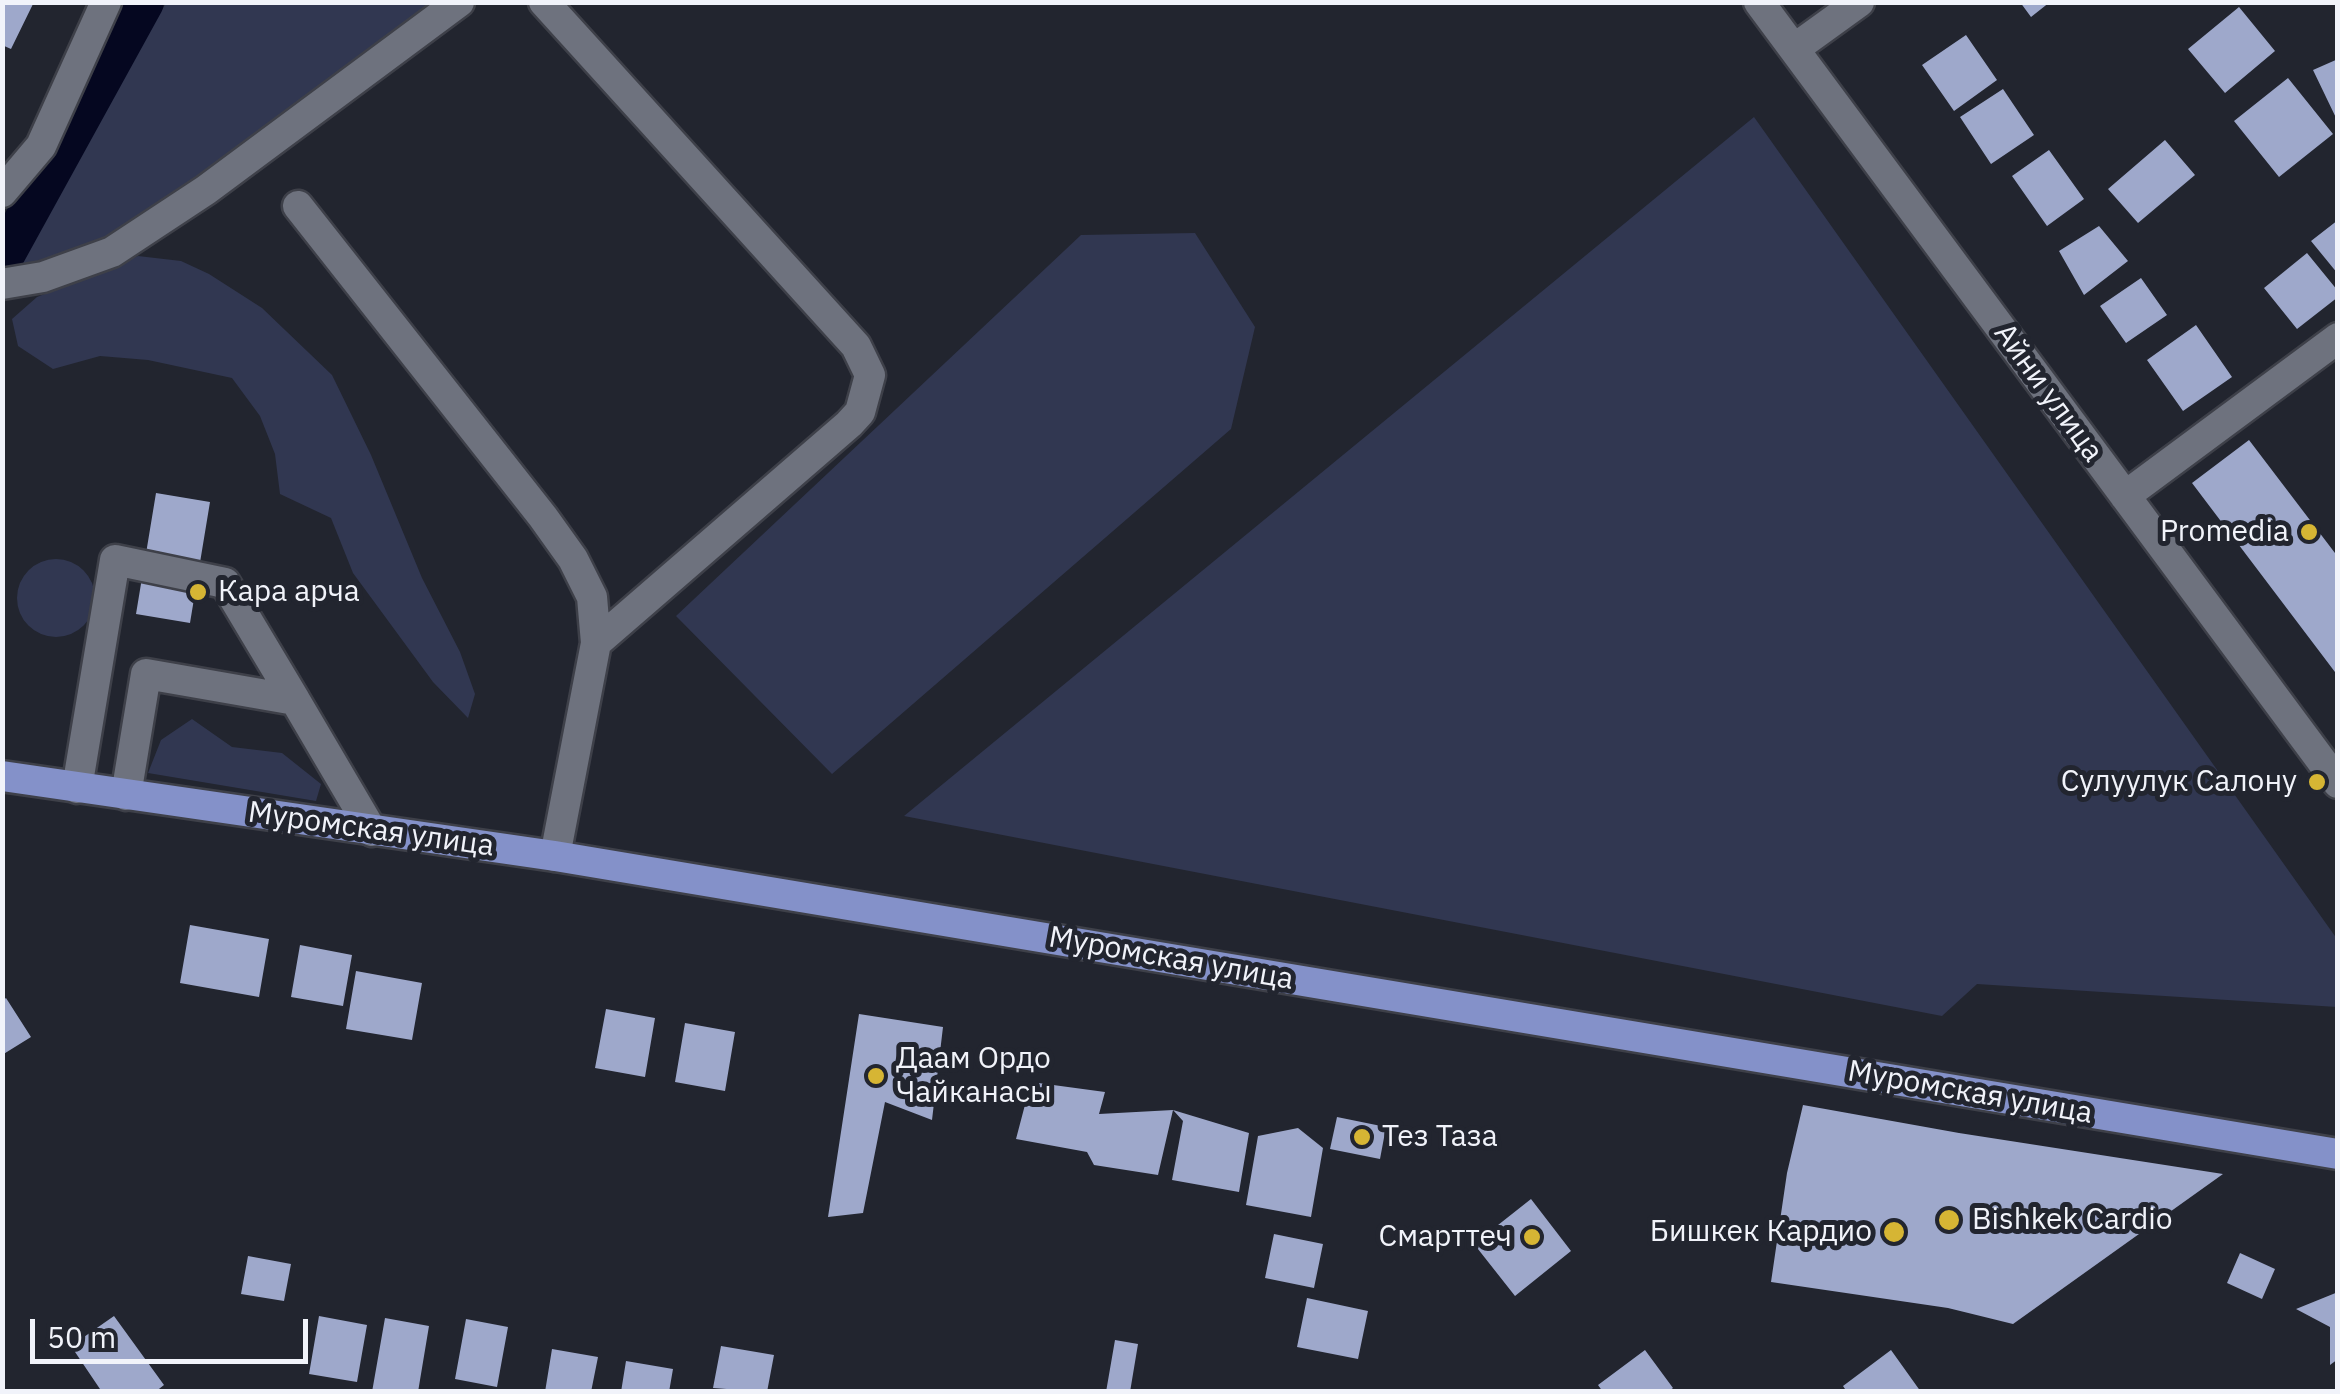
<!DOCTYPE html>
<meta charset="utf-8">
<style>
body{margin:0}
#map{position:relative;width:2340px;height:1394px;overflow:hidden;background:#22252f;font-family:"IBM Plex Sans",sans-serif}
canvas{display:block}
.frame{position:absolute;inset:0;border:5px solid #f1f3fa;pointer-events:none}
.scale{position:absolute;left:30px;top:1319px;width:278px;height:45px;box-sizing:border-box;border:5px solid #f1f3fa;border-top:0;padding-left:12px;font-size:30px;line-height:35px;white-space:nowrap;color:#f1f3fa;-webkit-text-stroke:8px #22252f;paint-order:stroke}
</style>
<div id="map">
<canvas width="2340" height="1394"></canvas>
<div class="frame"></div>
<div class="scale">50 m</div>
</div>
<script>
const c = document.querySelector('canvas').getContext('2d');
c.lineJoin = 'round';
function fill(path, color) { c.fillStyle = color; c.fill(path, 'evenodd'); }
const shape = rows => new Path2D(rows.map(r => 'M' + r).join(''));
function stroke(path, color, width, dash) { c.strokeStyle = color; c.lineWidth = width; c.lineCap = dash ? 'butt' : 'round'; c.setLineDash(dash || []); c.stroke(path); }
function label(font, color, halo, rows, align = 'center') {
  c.font = font + ' "IBM Plex Sans",sans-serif'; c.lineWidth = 10; c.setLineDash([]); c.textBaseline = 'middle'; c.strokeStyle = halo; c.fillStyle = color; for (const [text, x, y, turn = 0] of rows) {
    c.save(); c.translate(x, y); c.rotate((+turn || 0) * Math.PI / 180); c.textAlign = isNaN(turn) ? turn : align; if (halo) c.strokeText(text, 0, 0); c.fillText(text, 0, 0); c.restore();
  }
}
fill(shape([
 [166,3,440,3,136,223,59,260,6,268],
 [1754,117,2337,939,2337,1007,1977,984,1942,1016,904,816],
 [1195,233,1255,327,1231,429,832,774,676,616,1081,235],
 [138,256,181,261,209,274,262,308,332,375,371,455,422,578,460,652,475,694,468,718,433,682,353,573,331,518,280,494,275,454,260,416,232,378,148,360,100,356,53,369,18,346,12,319,37,297],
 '17 598a39 39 0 1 1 78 0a39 39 0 1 1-78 0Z',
 [192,719,232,747,282,753,321,784,316,801,148,773,161,740]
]), '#313751');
stroke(shape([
 [2,260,144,2]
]), '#050720', 40);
fill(shape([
 [2,2,33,4,11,49,2,45],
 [2020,2,2050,2,2031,17],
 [2239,7,2275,51,2225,93,2188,49],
 [1966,35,1997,80,1954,111,1922,65],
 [2338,59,2338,122,2313,70],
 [2288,78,2333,134,2279,177,2234,121],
 [2003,89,2034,135,1991,164,1960,117],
 [2165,140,2195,175,2138,223,2108,189],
 [2049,150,2084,199,2047,226,2012,176],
 [2338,220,2338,274,2311,241],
 [2099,226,2128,261,2084,295,2059,251],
 [2307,253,2338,291,2338,297,2297,329,2264,288],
 [2141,278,2167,315,2126,343,2100,306],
 [2196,325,2232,377,2183,411,2147,360],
 [2249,440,2338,557,2338,676,2192,483],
 [156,493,210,502,190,623,136,614],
 [190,925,269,939,259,997,180,983],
 [300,945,352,955,343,1006,291,997],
 [356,971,422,983,412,1040,346,1029],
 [6,998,31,1037,2,1055,2,1001],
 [606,1009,655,1018,645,1077,595,1068],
 [859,1014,943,1027,932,1120,885,1102,863,1213,828,1217],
 [685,1023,735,1032,725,1091,675,1082],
 [1031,1082,1105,1092,1099,1114,1173,1110,1158,1175,1094,1165,1087,1152,1016,1139],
 [1803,1105,1959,1133,2223,1174,2013,1324,1948,1308,1771,1282,1787,1173],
 [1173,1110,1249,1133,1239,1192,1172,1180,1183,1121],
 [1337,1117,1386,1127,1380,1159,1330,1149],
 [1298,1128,1323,1148,1311,1217,1246,1205,1258,1136],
 [1531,1199,1571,1251,1515,1296,1474,1244],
 [1274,1234,1323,1244,1314,1288,1265,1278],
 [2240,1253,2275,1269,2262,1299,2227,1283],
 [248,1256,291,1264,284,1301,241,1294],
 [2338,1292,2338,1359,2330,1365,2330,1327,2296,1309],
 [1307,1298,1368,1311,1358,1359,1297,1347],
 [114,1316,164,1385,155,1392,102,1392,71,1346],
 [319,1316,367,1325,357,1382,309,1374],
 [385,1318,429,1326,418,1392,372,1392],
 [466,1319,508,1327,497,1387,455,1379],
 [1115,1340,1138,1344,1130,1392,1106,1392],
 [721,1346,774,1355,767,1392,713,1388],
 [552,1349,598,1357,591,1392,545,1392],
 [1645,1350,1673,1388,1668,1392,1603,1392,1598,1385],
 [1891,1350,1921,1392,1847,1392,1843,1386],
 [626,1361,673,1369,669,1392,621,1392]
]), '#9ea8cb');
const minor = shape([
 [544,2,856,346,870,375,860,412,849,424,596,643],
 [1759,2,2338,783],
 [1794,49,1859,2],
 [2,192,41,146,106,2],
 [298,206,543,517,573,559,592,597,596,643,555,856],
 [2,284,43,277,112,252,206,190,459,2],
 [2125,496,2338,338],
 [77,788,115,560,225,583,295,700],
 [126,795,146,674,295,700,372,831]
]);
const major = shape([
 [2,776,555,856,2338,1154]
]);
stroke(minor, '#3e4049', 35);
stroke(major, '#3e4049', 35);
stroke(minor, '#6e727e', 30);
stroke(major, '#8491c9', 30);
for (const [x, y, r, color] of [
 [2309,532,10,"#d6b534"],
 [198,592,10,"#d6b534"],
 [2317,782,10,"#d6b534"],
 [876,1076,10,"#d6b534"],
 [1362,1137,10,"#d6b534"],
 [1949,1220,12,"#d6b534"],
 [1894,1232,12,"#d6b534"],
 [1532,1237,10,"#d6b534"]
]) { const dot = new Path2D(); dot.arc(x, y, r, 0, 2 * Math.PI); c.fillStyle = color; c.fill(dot); stroke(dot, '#22252f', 4); }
label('30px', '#f1f3fa', '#22252f', [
 ["Айни улица",2048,393,54],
 ["Муромская улица",371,830,8],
 ["Муромская улица",1171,959,10],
 ["Муромская улица",1970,1093,10]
]);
label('30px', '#f1f3fa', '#22252f', [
 ["Promedia",2289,532],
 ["Кара арча",218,592,"left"],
 ["Сулуулук Салону",2297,782],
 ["Даам Ордо",896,1059,"left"],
 ["Чайканасы",896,1093,"left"],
 ["Тез Таза",1382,1137,"left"],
 ["Bishkek Cardio",1972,1220,"left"],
 ["Бишкек Кардио",1872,1232],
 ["Смарттеч",1512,1237]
], 'right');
</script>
